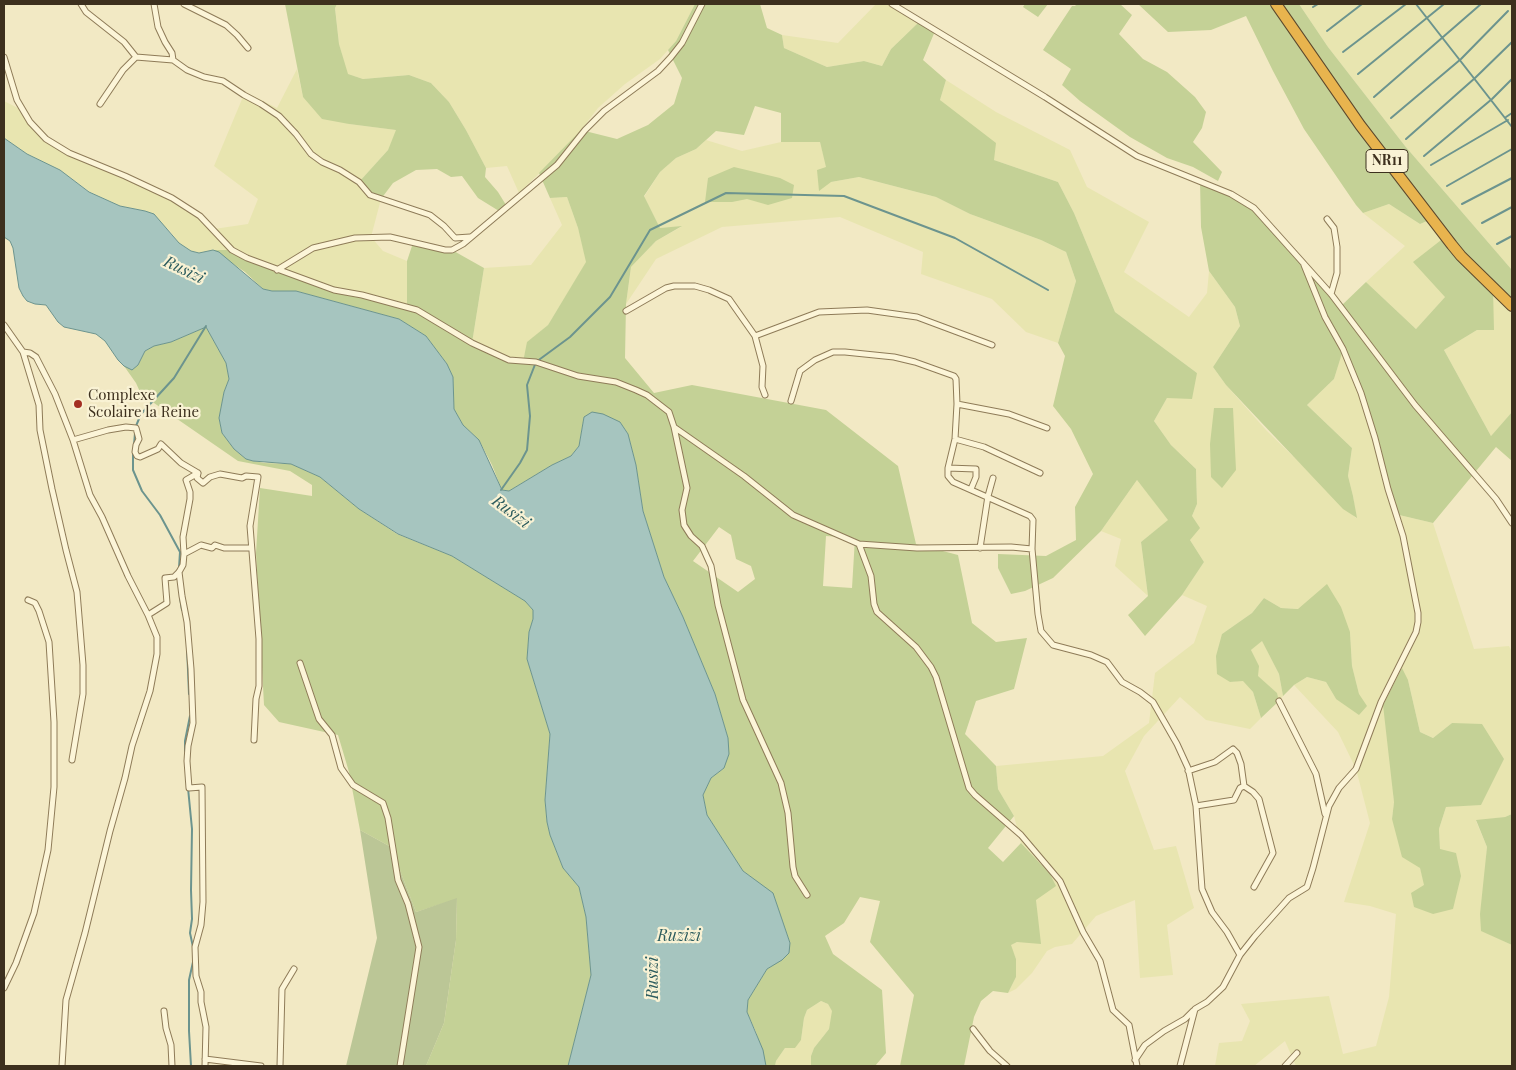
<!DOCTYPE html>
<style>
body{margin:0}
#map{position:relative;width:1516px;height:1070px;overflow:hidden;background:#f2e9c4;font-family:"Playfair Display",serif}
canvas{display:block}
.frame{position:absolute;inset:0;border:5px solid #3d301e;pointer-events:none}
</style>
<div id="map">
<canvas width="1516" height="1070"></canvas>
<div class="frame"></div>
</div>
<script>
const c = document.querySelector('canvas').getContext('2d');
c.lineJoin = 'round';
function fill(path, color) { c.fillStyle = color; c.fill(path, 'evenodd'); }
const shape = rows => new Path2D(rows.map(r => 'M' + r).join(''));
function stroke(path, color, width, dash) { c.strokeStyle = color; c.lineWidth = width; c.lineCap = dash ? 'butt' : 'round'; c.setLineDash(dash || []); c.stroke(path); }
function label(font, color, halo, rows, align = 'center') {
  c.font = font + ' "Playfair Display",serif'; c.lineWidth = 4.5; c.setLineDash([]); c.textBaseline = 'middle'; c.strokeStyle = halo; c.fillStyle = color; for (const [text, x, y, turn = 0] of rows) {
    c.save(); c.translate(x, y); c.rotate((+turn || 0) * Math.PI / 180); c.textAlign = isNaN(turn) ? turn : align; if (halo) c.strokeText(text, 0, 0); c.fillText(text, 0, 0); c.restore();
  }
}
fill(shape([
 [337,4,695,4,676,41,660,59,625,84,598,108,581,130,550,163,519,193,507,166,486,168,466,130,449,102,431,83,409,75,363,79,347,74,339,44,335,7],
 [876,4,892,4,919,22,891,49,882,66,864,61,827,67,784,48,782,35,838,43],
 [1299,4,1511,4,1512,7,1512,270,1405,146,1328,47],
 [297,69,303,97,349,124,397,130,388,150,359,182,381,199,371,237,383,251,407,261,407,307,337,292,232,250,213,250,199,253,191,251,179,243,170,231,145,211,120,206,90,192,60,170,27,154,4,138,4,101,22,110,52,144,172,198,214,229,248,224,258,199,214,166,245,92,277,108],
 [946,80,996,112,1070,150,1087,187,1149,222,1124,272,1189,317,1207,293,1209,271,1235,307,1240,326,1213,367,1226,385,1266,430,1356,518,1353,496,1348,476,1352,448,1307,405,1334,379,1343,349,1361,393,1395,514,1433,523,1474,649,1509,646,1512,652,1512,814,1505,817,1476,821,1487,847,1481,930,1512,945,1512,1066,1296,1066,1285,1041,1254,1066,1215,1066,1219,1043,1242,1041,1250,1021,1241,1004,1329,996,1343,1054,1376,1046,1389,997,1396,914,1370,906,1344,902,1370,823,1356,769,1338,732,1294,685,1307,677,1326,682,1336,699,1359,694,1352,666,1350,632,1298,609,1281,608,1264,598,1252,613,1222,634,1230,682,1243,680,1253,692,1261,718,1250,729,1206,720,1180,697,1144,736,1125,771,1154,850,1176,846,1194,908,1167,925,1173,975,1140,978,1135,900,1096,916,1072,944,1055,947,1047,951,1032,973,1016,989,1008,993,1016,977,1016,959,1010,945,1017,942,1037,918,1036,899,1050,874,1021,843,1014,816,998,789,996,766,1103,756,1149,723,1155,673,1194,643,1207,606,1182,595,1204,562,1190,540,1192,516,1197,504,1196,469,1171,445,1154,421,1167,398,1197,373,1115,312,1074,213,1058,182,994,160,940,100],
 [1408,680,1420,732,1433,738,1452,723,1487,790,1481,804,1446,807,1439,829,1440,849,1433,914,1420,868,1392,819,1394,802,1392,776],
 [706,140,742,151,781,142,820,142,831,182,859,177,936,197,970,214,1041,240,1066,252,1076,281,1058,343,1026,332,992,299,921,274,923,252,840,217,722,227,656,259,626,304,631,267,656,241,681,227,660,228,644,197,660,172,676,158,696,149],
 [567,197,578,228,587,262,548,325,528,342,523,362,515,361,472,343,484,268,531,265,562,225,550,198],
 [1389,204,1420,224,1432,219,1445,236,1445,297,1416,329,1366,282,1405,246,1363,213],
 [1493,288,1512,306,1512,349,1511,352,1512,355,1512,412,1491,436,1444,350,1477,330],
 [1137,480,1169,520,1141,542,1148,596,1115,566,1121,539,1101,531],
 [1262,640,1279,674,1283,696,1279,701,1276,693,1258,677,1251,650],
 [821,1001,828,1004,833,1011,829,1029,814,1048,811,1056,811,1066,775,1066,776,1061,785,1048,801,1040,804,1018,807,1010]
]), '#e8e5b0');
fill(shape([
 [285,4,337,4,335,8,339,44,348,74,363,79,409,75,431,83,449,102,466,130,486,168,485,177,498,192,506,205,499,211,478,198,462,176,451,177,437,169,416,170,393,183,381,199,370,195,359,182,388,150,396,130,349,124,322,119,303,97],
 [695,4,760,4,767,28,782,35,784,48,827,67,864,61,882,66,891,49,919,22,935,31,923,60,946,80,940,100,996,143,994,160,1058,182,1074,213,1115,312,1197,373,1192,399,1167,398,1154,421,1171,445,1196,469,1197,504,1192,516,1200,528,1190,540,1204,562,1182,595,1145,636,1128,615,1148,596,1141,542,1168,520,1137,480,1101,531,1053,578,1025,591,1011,594,998,568,998,554,1046,556,1076,540,1075,507,1093,474,1071,429,1053,406,1065,356,1058,343,1076,281,1066,252,1041,240,970,214,936,197,859,177,831,182,819,191,817,170,826,167,820,142,781,142,781,113,755,106,744,135,716,131,696,149,676,158,660,172,644,196,660,228,682,226,656,241,631,267,626,304,625,358,654,393,692,385,826,410,898,466,916,544,958,555,972,623,996,642,1027,638,1014,689,976,701,965,734,996,766,998,789,1014,816,988,848,1003,862,1021,843,1050,874,1056,886,1036,900,1041,944,1017,942,1011,945,1016,959,1016,977,1008,993,993,991,981,1001,974,1017,964,1066,900,1066,914,995,870,942,880,901,860,897,844,923,825,936,833,954,882,990,886,1053,875,1066,811,1066,811,1056,814,1048,829,1029,832,1011,828,1004,821,1001,807,1010,804,1018,801,1040,795,1048,785,1048,776,1061,775,1066,766,1066,756,1032,747,1012,748,1000,767,969,773,965,790,943,773,894,743,871,707,815,703,795,711,778,724,768,728,738,715,694,683,617,664,577,643,511,636,465,628,434,620,422,584,417,579,446,571,456,552,465,509,491,502,490,492,465,479,440,463,425,454,409,453,377,447,364,426,336,399,319,296,291,272,291,263,289,245,272,213,250,232,250,337,292,407,307,407,261,413,243,452,250,484,268,472,343,502,357,523,362,527,342,548,325,586,262,578,228,567,197,550,198,539,173,581,130,617,139,648,125,674,104,682,78,668,50,676,41],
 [719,527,731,535,736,559,751,566,755,579,738,592,693,561],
 [826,536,855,538,852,588,823,586],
 [1025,4,1048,4,1038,17,1023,7],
 [1077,4,1120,4,1132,15,1119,34,1143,59,1167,72,1195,97,1206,112,1202,128,1193,142,1222,172,1218,181,1193,167,1167,158,1130,137,1080,101,1062,85,1071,69,1043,50,1072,6,1075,6],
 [1138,4,1299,4,1328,47,1405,146,1512,270,1512,306,1493,289,1494,330,1477,330,1444,350,1491,436,1512,412,1512,461,1496,447,1433,523,1395,514,1375,438,1343,350,1334,379,1307,405,1352,448,1348,476,1353,496,1357,518,1343,509,1226,385,1213,367,1240,326,1235,307,1209,271,1201,227,1200,181,1231,194,1254,208,1341,306,1366,282,1416,329,1445,297,1413,262,1445,237,1432,219,1420,224,1389,204,1363,213,1356,205,1304,129,1273,71,1246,16,1211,30,1168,32],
 [734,167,780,178,794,185,792,198,768,205,747,199,732,202,705,202,708,178],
 [206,327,226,363,229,379,224,392,219,418,222,433,234,449,246,459,264,463,291,464,320,477,359,509,397,534,452,556,525,601,533,610,533,619,529,632,527,659,550,734,545,800,547,822,550,835,563,868,579,887,586,917,591,975,568,1066,426,1066,444,1023,456,940,457,899,416,912,391,847,360,830,349,772,338,735,279,722,264,705,256,553,260,488,312,496,312,485,290,471,238,461,141,394,136,383,124,366,132,369,138,365,145,351,154,346,171,342],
 [1214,408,1233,408,1236,470,1222,488,1211,477,1210,444],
 [1327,584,1341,607,1350,632,1352,666,1359,694,1367,706,1359,715,1336,699,1326,682,1307,677,1294,685,1283,696,1279,674,1262,641,1251,650,1259,666,1258,676,1277,693,1279,701,1261,718,1253,692,1243,681,1230,682,1217,674,1216,656,1222,634,1252,613,1264,598,1281,608,1298,609],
 [1402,668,1408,680,1420,732,1433,738,1452,723,1482,724,1504,759,1481,805,1446,807,1439,829,1440,849,1456,853,1461,876,1453,909,1433,914,1414,907,1411,893,1424,885,1420,868,1402,857,1392,819,1394,802,1383,705],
 [1512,814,1512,884,1511,890,1512,890,1512,945,1481,931,1480,914,1487,847,1476,820,1505,817]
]), '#c4d196');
fill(shape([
 [360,830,391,847,416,912,457,898,456,940,444,1023,426,1066,346,1066,377,938]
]), '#bbc696');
const water = shape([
 [4,138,27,154,60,170,89,192,120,206,145,211,154,214,179,243,191,251,199,253,213,250,219,252,263,289,272,291,296,291,399,319,426,336,447,364,453,377,454,409,463,425,479,440,502,490,509,491,552,465,571,456,579,446,584,417,592,412,603,414,620,422,628,434,636,465,643,511,664,577,683,617,715,694,728,738,729,754,724,768,711,778,703,795,707,815,743,871,773,893,790,943,789,953,782,960,767,969,748,1000,747,1012,763,1050,766,1066,568,1066,591,975,586,917,579,887,563,868,550,835,547,822,545,800,550,734,527,659,529,632,533,619,533,610,525,601,452,556,398,534,359,509,320,477,291,464,253,461,246,459,234,449,222,433,219,418,224,392,229,379,226,363,206,327,171,342,154,346,145,351,138,365,132,370,124,366,118,360,105,341,96,334,64,327,58,322,46,305,35,304,27,301,23,296,19,288,13,248,10,241,4,237,4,138]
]);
fill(water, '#a6c5bf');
stroke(water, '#6c948e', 1);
stroke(shape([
 [1416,4,1512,127],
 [1313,7,1318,4],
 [1327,31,1362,4],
 [1343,52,1406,4],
 [1358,74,1444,4],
 [1374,97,1481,4],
 [1506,117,1512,113],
 [1391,118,1461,59,1508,11],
 [1406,139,1475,78,1512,42],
 [1424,156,1492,99,1512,79],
 [1431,165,1508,120],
 [1447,186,1512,149],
 [1462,204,1512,178],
 [1482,223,1512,207],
 [1497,244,1512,236],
 [136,426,141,414,174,378,206,326],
 [134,445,135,433],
 [133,453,133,470,142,491,160,515,180,552,179,568],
 [501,490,520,463,527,450,530,416,527,385,536,362,570,337,610,297,650,230,726,193,844,196,955,238,1048,290],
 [180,597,182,610],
 [187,646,189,694],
 [185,751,185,741,190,716],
 [188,788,192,829,191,890,192,919,190,933,193,947],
 [191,1066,189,1031,189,980,193,962]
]), '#6c948e', 2);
const street = shape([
 [81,4,86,12,124,42,136,57],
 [154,4,158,27,165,42,172,53,173,60],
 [184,4,226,25,237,35,248,48],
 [892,4,1045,97,1137,156,1231,194,1254,208,1331,294,1415,405,1496,499,1512,523],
 [4,57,17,100,30,122,46,139,69,153,125,176,172,198,200,216,232,250,247,258,334,290,362,295,417,310,472,343,509,360,536,362,578,376,616,382,636,390,647,395,669,412,674,427,744,476,793,515,859,544,871,576,874,604,877,612,916,647,931,667,936,677,969,788,975,795,1021,835,1060,881,1083,932,1100,961,1113,1010,1129,1025,1137,1066],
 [100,104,123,70,136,57,173,60,187,70,204,77,223,81,244,95,261,104,279,116,296,134,311,154,322,162,340,170,359,182,370,195,430,215,444,226,455,238,470,237],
 [1327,219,1334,228,1337,247,1337,273,1331,294],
 [277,270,313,248,355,238,390,237,445,250,452,250,463,244,557,165,585,130,604,111,658,71,671,57,682,43,702,4],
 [626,311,666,288,674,286,695,286,709,290,729,299,755,336,763,366,762,387,765,395],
 [4,325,23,352,30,353,36,357,55,394,73,440,90,495,102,517,128,576,148,615,157,637,157,654,150,691,132,746,125,778,110,831,85,933,66,1000,62,1066],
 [755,336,819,312,867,310,917,317,992,345],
 [23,352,39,405,40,430,52,489,66,550,77,592,83,665,83,694,72,760],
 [791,401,800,371,815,360,833,352,845,352,894,357,915,362,954,376,956,379,957,404,955,439,948,468,948,476,953,482,1030,516,1033,520,1032,549],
 [957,404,1009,414,1047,428],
 [674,427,687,488,682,510,684,525,691,536,702,546,711,566,718,605,743,700,781,783,788,813,793,867,795,876,807,895],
 [955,439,984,447,1040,473],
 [73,440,108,430,126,427,136,428,139,439,136,445,135,452,137,456,140,457,158,449,161,444,181,463,198,473,197,478,203,483,210,477,220,474,242,478,246,476,258,477,250,526,259,639,259,686,256,699,254,740],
 [948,468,976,469,976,477,971,489],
 [859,544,917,548,1011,547,1032,549,1038,614,1041,631,1053,645,1091,655,1107,662,1122,682,1140,692,1153,702,1177,744,1188,768,1196,806,1202,889,1212,912,1227,932,1240,955],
 [980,548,988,496,993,478],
 [184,554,183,537,190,499,190,492,186,480,198,473],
 [179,572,182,596,187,622,191,669,193,723,188,746,187,761,189,788,202,787,203,902,201,925,195,947,196,976,201,992,201,1002,206,1027,205,1066],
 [148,615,167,603,165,578,174,577,179,572,183,565,184,554,201,545,212,548,215,545,224,548,251,548],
 [300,663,319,719,332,735,341,768,353,785,383,803,388,818,398,880,408,904,419,947,400,1066],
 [1279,701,1316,774,1325,814],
 [1188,771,1215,762,1233,749,1237,753,1241,764,1244,786],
 [1196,806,1234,800,1240,788,1244,786,1253,792,1259,799,1273,853,1254,887],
 [4,988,16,963,34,913,48,850,54,787,54,722,49,642,39,611,35,603,28,600],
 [164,1011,166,1028,171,1045,172,1066],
 [973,1029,990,1051,1007,1066],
 [205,1059,261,1066],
 [1135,1060,1145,1045,1164,1031,1185,1019,1193,1011],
 [280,1066,282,989,294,969],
 [1180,1066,1195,1009,1207,1002,1223,987,1240,955,1255,936,1289,898,1307,887,1313,868,1329,806,1339,788,1356,769,1381,702,1416,632,1418,622,1418,613,1403,536,1388,489,1375,438,1361,393,1343,349,1325,317,1304,265],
 [1285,1066,1297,1053]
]);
const highway = shape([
 [1276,4,1360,125,1452,245,1461,256,1512,306]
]);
stroke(street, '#8e7b58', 7);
stroke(highway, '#5c482d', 12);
stroke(street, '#fcf5d8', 5);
stroke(highway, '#e8b44e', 10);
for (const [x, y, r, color] of [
 [78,404,5,"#a32f23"]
]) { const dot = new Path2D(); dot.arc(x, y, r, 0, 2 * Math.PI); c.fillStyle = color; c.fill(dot); stroke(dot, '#f9f2d4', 2); }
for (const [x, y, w] of [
 [1387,161,42]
]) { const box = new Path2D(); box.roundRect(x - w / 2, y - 11.5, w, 23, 4); c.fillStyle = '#f9f2d4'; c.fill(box); stroke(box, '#3d301e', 1); }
label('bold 14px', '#3d301e', null, [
 ["NR11",1387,161]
]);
label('15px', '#3d301e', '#f9f2d4', [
 ["Complexe",88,395],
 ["Scolaire la Reine",88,412]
], 'left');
label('italic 16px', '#2c5c5e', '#f9f2d4', [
 ["Rusizi",184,270,26],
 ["Rusizi",511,512,37],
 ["Ruzizi",679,936],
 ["Rusizi",653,978,-90]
]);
</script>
